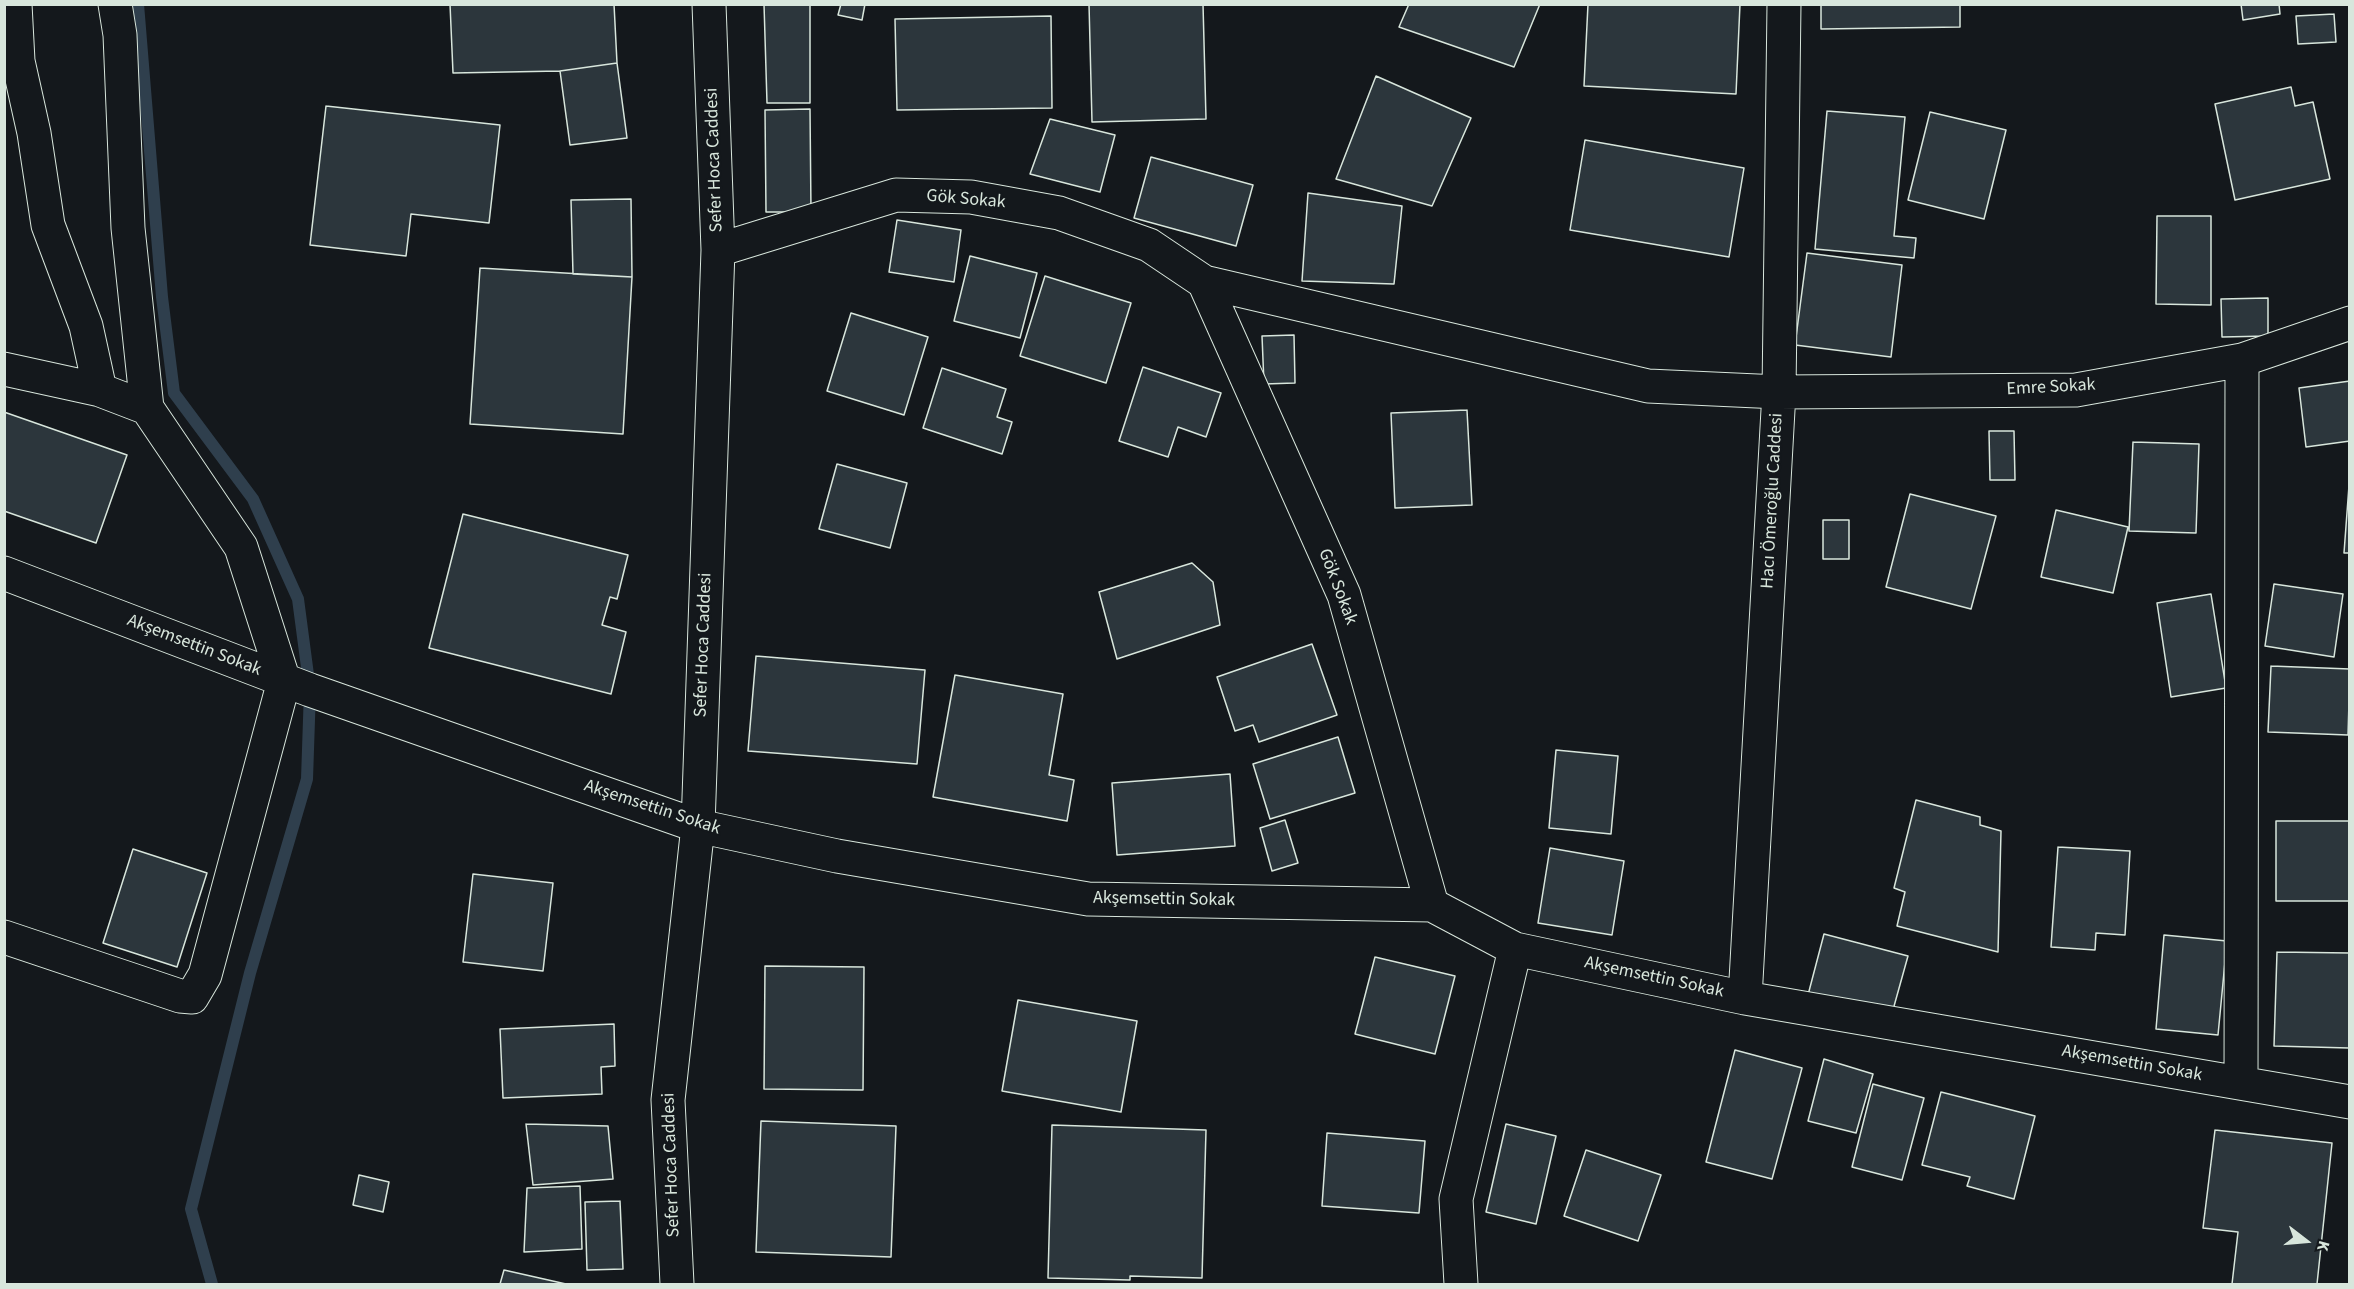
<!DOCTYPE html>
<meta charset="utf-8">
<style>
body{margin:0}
#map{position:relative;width:2354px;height:1289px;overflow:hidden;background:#14181c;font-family:"Source Sans 3",sans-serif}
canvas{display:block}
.frame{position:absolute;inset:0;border:6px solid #d8e6dc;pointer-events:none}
.north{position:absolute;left:2276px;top:1211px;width:60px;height:60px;-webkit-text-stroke:4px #14181c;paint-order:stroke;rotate:106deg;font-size:16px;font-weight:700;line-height:24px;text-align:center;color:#d8e6dc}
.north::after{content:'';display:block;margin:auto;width:21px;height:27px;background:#d8e6dc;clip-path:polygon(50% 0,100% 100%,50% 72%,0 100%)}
</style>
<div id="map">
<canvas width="2354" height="1289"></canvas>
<div class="frame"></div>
<div class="north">K</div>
</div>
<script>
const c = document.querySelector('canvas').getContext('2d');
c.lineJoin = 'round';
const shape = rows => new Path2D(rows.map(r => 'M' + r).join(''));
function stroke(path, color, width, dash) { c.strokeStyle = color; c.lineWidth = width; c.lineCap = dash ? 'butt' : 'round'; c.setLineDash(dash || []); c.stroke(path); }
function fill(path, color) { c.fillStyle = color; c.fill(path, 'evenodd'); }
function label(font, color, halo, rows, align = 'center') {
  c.font = font + ' "Source Sans 3",sans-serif'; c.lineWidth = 4.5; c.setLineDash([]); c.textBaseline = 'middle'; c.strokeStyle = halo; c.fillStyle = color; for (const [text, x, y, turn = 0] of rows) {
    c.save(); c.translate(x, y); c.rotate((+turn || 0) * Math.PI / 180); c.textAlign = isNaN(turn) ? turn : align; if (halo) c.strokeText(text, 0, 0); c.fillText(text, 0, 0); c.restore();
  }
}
stroke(shape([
 [138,4,162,297,174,393,253,499,298,599,310,690,307,779,250,973,191,1209,212,1284]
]), '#2f3f4d', 12);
const building = shape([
 [450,4,614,4,617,63,560,71,453,73,450,4],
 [764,4,810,4,810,103,767,103,764,4],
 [841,4,865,4,862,20,838,15,841,4],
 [1089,4,1203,4,1206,119,1092,122,1089,4],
 [1409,4,1540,4,1514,67,1399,27,1409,4],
 [1588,4,1740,4,1736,94,1584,86,1588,4],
 [1821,4,1960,4,1960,27,1821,29,1821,4],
 [2241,4,2279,4,2280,14,2243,20,2241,4],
 [2334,14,2336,42,2298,44,2296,16,2334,14],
 [1051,16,1052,108,897,110,895,19,1051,16],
 [617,63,627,138,570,145,560,71,617,63],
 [1376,76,1471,118,1432,206,1336,179,1376,76],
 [2291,87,2295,106,2313,102,2330,179,2235,200,2215,104,2291,87],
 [326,106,500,125,489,223,411,214,406,256,310,245,326,106],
 [810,109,811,212,766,212,765,110,810,109],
 [1827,111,1905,117,1894,236,1916,238,1914,258,1815,249,1827,111],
 [1930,112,2006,130,1984,219,1908,200,1930,112],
 [1050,119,1115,135,1100,192,1030,174,1050,119],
 [1585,140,1744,168,1729,257,1570,230,1585,140],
 [1151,157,1253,185,1236,246,1134,218,1151,157],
 [1308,193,1402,206,1394,284,1302,281,1308,193],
 [631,199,632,277,573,274,571,200,631,199],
 [2157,216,2211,216,2211,305,2156,304,2157,216],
 [897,220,961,230,954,282,889,272,897,220],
 [1807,253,1902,265,1891,357,1795,345,1807,253],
 [970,256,1037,273,1020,338,954,321,970,256],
 [480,268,632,277,623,434,470,424,480,268],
 [1045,276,1131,303,1106,383,1020,356,1045,276],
 [2268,298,2268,336,2222,337,2221,299,2268,298],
 [851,313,928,337,904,415,827,391,851,313],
 [1294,335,1295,383,1264,384,1262,336,1294,335],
 [1143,367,1221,393,1206,437,1178,427,1168,457,1119,441,1143,367],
 [942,368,1006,389,997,417,1012,422,1002,454,923,428,942,368],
 [2350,381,2350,441,2306,447,2299,388,2350,381],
 [1467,410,1472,505,1395,508,1391,413,1467,410],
 [4,412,127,455,96,543,4,511,4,412],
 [1989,431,2014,431,2015,480,1990,480,1989,431],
 [2133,442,2199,444,2196,533,2129,531,2133,442],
 [837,464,907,483,890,548,819,529,837,464],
 [2350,472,2350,553,2344,553,2350,472],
 [1910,494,1996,516,1971,609,1886,587,1910,494],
 [2056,510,2128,527,2113,593,2041,577,2056,510],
 [463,514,628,555,617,599,610,597,602,625,626,632,611,694,429,648,463,514],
 [1823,520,1849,520,1849,559,1823,559,1823,520],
 [1192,563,1213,582,1220,625,1117,659,1099,592,1192,563],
 [2274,584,2343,594,2334,657,2265,646,2274,584],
 [2211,594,2226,688,2171,697,2157,603,2211,594],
 [1312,644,1337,715,1259,742,1253,725,1235,731,1217,677,1312,644],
 [756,656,925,670,917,764,748,751,756,656],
 [2271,666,2350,669,2348,735,2268,732,2271,666],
 [955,675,1063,694,1049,775,1074,780,1067,821,933,797,955,675],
 [1338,737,1355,793,1270,819,1253,764,1338,737],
 [1556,750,1618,756,1611,834,1549,828,1556,750],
 [1230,774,1235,846,1117,855,1112,783,1230,774],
 [1916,800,1980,817,1980,825,2001,831,1998,952,1897,926,1905,892,1894,888,1916,800],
 [1285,820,1298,863,1272,871,1260,828,1285,820],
 [2276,821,2350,821,2350,901,2276,901,2276,821],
 [2058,847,2130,851,2125,935,2096,933,2095,950,2051,947,2058,847],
 [1550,848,1624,861,1612,935,1538,923,1550,848],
 [133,849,207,873,177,967,103,943,133,849],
 [473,874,553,883,543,971,463,962,473,874],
 [1824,934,1908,956,1891,1017,1808,995,1824,934],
 [2164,935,2227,941,2218,1035,2156,1029,2164,935],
 [2277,952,2350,953,2349,1048,2274,1046,2277,952],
 [1375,957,1455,976,1435,1054,1355,1034,1375,957],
 [765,966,864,967,863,1090,764,1089,765,966],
 [1018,1000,1137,1021,1121,1112,1002,1091,1018,1000],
 [614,1024,615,1066,601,1067,602,1094,503,1098,500,1029,614,1024],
 [1735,1050,1802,1068,1772,1179,1706,1162,1735,1050],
 [1824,1059,1873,1074,1856,1133,1808,1121,1824,1059],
 [1873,1084,1924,1098,1902,1180,1852,1167,1873,1084],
 [1941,1092,2035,1116,2014,1199,1967,1186,1970,1177,1922,1165,1941,1092],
 [761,1121,896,1126,891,1257,756,1252,761,1121],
 [526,1124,608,1126,613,1179,533,1185,526,1124],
 [1506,1124,1556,1136,1536,1224,1486,1212,1506,1124],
 [1052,1125,1206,1130,1202,1278,1130,1276,1130,1280,1048,1278,1052,1125],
 [2215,1130,2332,1143,2317,1284,2232,1284,2238,1232,2203,1228,2215,1130],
 [1327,1133,1425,1141,1419,1213,1322,1206,1327,1133],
 [1586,1150,1661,1175,1638,1241,1564,1216,1586,1150],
 [359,1175,389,1182,383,1212,353,1205,359,1175],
 [580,1186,582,1249,524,1252,527,1188,580,1186],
 [620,1201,623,1269,587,1270,585,1202,620,1201],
 [504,1270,566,1284,500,1284,504,1270]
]);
fill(building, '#2c363c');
stroke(building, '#d8e6dc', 1.5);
const minor = shape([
 [15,4,18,61,34,133,48,225,86,326,100,390,147,408],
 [718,250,896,195,971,197,1059,213,1149,245,1204,282,1648,386,1779,392,2076,390,2242,360,2350,323],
 [1204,282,1344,595,1432,905],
 [4,369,100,390],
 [4,573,310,690,698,826,837,856,1088,899,1432,905,1515,949,1745,998,2350,1102],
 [4,937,180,996,192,997,205,975,284,681,241,547,147,408,128,228,120,35,115,4],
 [1745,998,1779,392,1784,4],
 [2241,1083,2242,360],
 [677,1284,668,1100,698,826,718,250,709,4],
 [1461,1284,1456,1199,1515,949]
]);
stroke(minor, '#d8e6dc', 35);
stroke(minor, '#14181c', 33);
label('18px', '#d8e6dc', '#14181c', [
 ["Sefer Hoca Caddesi",715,160,-92],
 ["Gök Sokak",966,200,5],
 ["Emre Sokak",2051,388,-3],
 ["Hacı Ömeroğlu Caddesi",1773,501,-87],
 ["Gök Sokak",1337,587,69],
 ["Sefer Hoca Caddesi",704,645,-88],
 ["Akşemsettin Sokak",194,646,21],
 ["Akşemsettin Sokak",652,808,18],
 ["Akşemsettin Sokak",1164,900,1],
 ["Akşemsettin Sokak",1654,978,12],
 ["Akşemsettin Sokak",2132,1064,10],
 ["Sefer Hoca Caddesi",672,1165,-92]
]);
</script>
